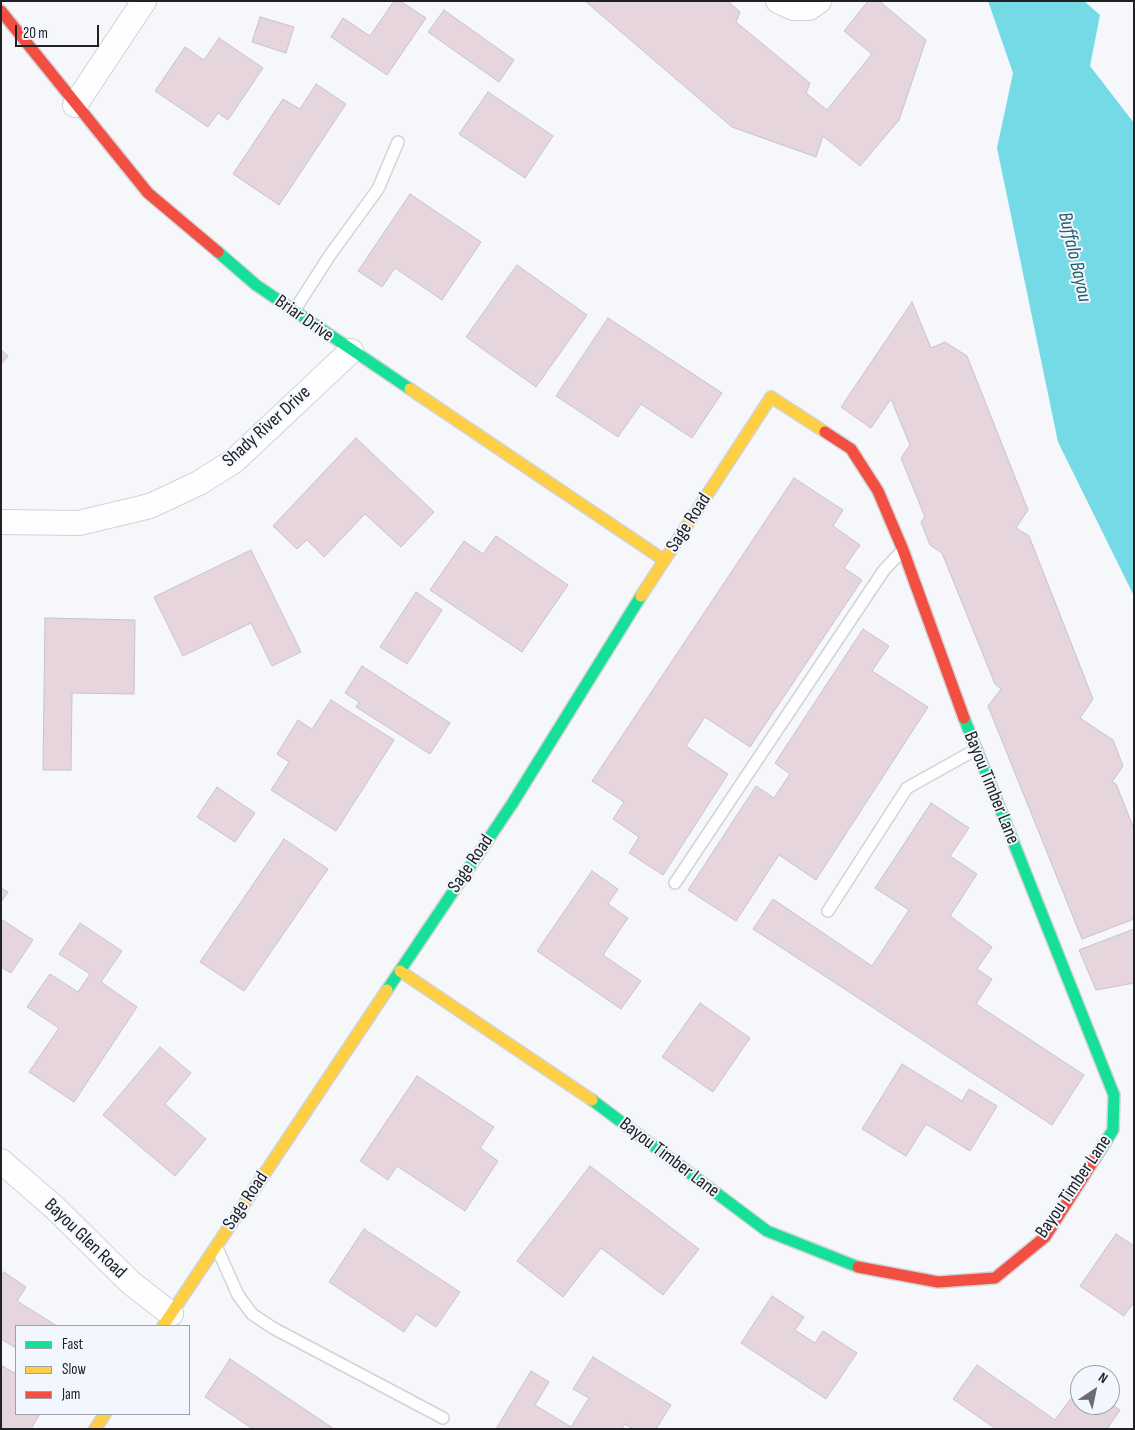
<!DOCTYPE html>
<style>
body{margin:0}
#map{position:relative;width:1135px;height:1430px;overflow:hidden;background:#f5f7fb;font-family:"Sofia Sans Condensed",sans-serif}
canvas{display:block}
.frame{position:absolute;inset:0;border:2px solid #202124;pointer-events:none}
.legend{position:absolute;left:15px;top:1325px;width:175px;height:90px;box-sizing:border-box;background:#f2f6fe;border:1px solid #9ea1a7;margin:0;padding:6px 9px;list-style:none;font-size:15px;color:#202124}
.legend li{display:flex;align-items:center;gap:10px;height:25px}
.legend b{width:25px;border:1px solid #9ea1a7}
.north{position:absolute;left:1070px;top:1365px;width:50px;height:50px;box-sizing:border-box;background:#f2f6fe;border:1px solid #9ea1a7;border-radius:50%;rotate:34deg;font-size:14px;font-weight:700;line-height:20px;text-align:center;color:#202124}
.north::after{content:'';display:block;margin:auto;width:18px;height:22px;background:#6b6c6f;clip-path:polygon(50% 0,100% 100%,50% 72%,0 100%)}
.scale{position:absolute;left:15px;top:25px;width:84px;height:22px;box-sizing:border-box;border:2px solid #202124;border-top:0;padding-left:6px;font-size:15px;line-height:18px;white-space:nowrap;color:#202124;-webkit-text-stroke:4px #f2f6fe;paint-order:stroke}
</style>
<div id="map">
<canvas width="1135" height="1430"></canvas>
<div class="frame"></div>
<ul class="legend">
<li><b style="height:6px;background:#16e098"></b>Fast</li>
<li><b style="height:6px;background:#ffcf43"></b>Slow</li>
<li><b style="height:6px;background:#f24e42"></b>Jam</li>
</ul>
<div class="north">N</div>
<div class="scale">20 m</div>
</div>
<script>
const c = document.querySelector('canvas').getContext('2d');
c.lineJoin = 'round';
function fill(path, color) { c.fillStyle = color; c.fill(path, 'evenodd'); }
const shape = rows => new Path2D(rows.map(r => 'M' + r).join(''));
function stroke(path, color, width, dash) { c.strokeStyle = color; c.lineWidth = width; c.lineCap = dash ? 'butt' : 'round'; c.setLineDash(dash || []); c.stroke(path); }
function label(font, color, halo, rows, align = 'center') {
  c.font = font + ' "Sofia Sans Condensed",sans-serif'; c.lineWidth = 4; c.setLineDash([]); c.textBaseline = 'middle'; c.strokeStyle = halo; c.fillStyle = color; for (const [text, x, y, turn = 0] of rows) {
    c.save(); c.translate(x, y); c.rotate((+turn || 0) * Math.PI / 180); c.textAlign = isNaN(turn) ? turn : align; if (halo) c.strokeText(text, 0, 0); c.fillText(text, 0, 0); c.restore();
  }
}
fill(shape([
 [988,1,1084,1,1100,15,1090,66,1134,123,1134,596,1058,442,997,148,1013,73]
]), '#74dbe6');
const building = shape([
 [394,1,400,1,426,18,387,75,331,37,343,18,370,36,394,1],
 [585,1,728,1,740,12,736,22,810,83,806,93,827,110,872,54,844,31,868,1,879,1,926,40,899,120,860,166,823,136,816,157,732,127,585,1],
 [444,10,514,60,499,82,428,32,444,10],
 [260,17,294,27,286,53,252,42,260,17],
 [219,38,263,68,228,120,218,113,208,127,155,91,185,47,204,60,219,38],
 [316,84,346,104,279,205,233,174,283,99,300,109,316,84],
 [488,92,553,136,525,178,459,134,488,92],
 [410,194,481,242,442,300,395,268,382,287,358,271,410,194],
 [517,265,587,315,536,387,466,337,517,265],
 [912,302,931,348,945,342,967,356,1028,510,1016,528,1029,536,1093,699,1080,718,1113,740,1123,766,1112,782,1116,784,1134,829,1134,919,1082,939,988,706,1001,689,995,684,942,553,930,545,921,522,925,517,901,458,910,445,891,399,871,428,841,407,912,302],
 [608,318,722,393,692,438,641,404,618,437,556,396,608,318],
 [1,350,8,356,1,364,1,350],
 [356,438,434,512,401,547,365,514,324,557,307,540,297,549,273,526,356,438],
 [794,478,843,510,833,526,860,545,844,568,862,580,750,747,705,717,686,746,728,774,663,875,629,853,639,837,613,819,624,802,592,781,794,478],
 [496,536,568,585,522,652,430,590,464,541,483,554,496,536],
 [251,550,301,652,272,666,251,623,183,656,154,597,251,550],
 [416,592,442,610,407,664,380,647,416,592],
 [45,618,135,620,134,694,72,693,71,770,43,770,45,618],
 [863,629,889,646,872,671,928,707,816,880,779,855,736,921,688,890,756,786,774,798,790,774,775,763,863,629],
 [362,666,450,723,430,754,356,707,359,702,345,693,362,666],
 [331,700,394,740,336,831,271,790,289,762,277,754,298,720,312,729,331,700],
 [217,787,255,813,235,842,197,817,217,787],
 [931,803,969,828,950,856,977,874,950,916,992,947,977,969,992,979,976,1004,1084,1075,1052,1125,753,929,773,899,872,966,909,910,875,888,931,803],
 [284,839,328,869,244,991,200,962,284,839],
 [592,871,618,889,608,904,628,918,603,955,641,981,621,1009,537,951,592,871],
 [1,888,8,892,1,902,1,888],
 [1,919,33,940,11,973,1,967,1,919],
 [80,923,122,951,101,982,137,1007,74,1102,29,1072,59,1028,27,1007,50,974,78,992,90,974,59,954,80,923],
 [1134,929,1134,983,1096,990,1079,950,1134,929],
 [700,1003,750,1038,713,1092,662,1057,700,1003],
 [160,1047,191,1073,165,1104,206,1139,175,1176,103,1115,160,1047],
 [902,1064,962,1101,969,1089,997,1106,970,1151,926,1124,906,1156,862,1129,902,1064],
 [417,1076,494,1127,480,1148,498,1161,465,1211,397,1166,388,1180,360,1161,417,1076],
 [590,1166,699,1249,663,1295,601,1248,563,1297,517,1261,590,1166],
 [364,1229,460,1292,436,1327,416,1314,404,1332,329,1282,364,1229],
 [1116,1234,1134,1246,1134,1302,1124,1316,1080,1286,1116,1234],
 [4,1272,26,1287,17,1301,57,1326,16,1326,16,1348,1,1339,1,1276,4,1272],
 [772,1296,804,1317,795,1330,815,1343,823,1331,857,1353,826,1399,741,1343,772,1296],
 [593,1357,671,1405,656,1429,633,1429,625,1424,622,1429,496,1429,531,1371,549,1382,535,1405,571,1427,589,1398,573,1389,593,1357],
 [230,1359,334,1429,253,1429,205,1397,230,1359],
 [1,1365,14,1373,16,1370,16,1414,40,1414,31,1429,1,1429,1,1365],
 [977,1365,1055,1420,1080,1386,1080,1405,1110,1405,1110,1403,1120,1410,1107,1429,996,1429,953,1399,977,1365]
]);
fill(building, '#e7d5dd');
stroke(building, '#c6c4c7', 1);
const lane = shape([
 [294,311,330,255,378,189,398,142],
 [675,883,884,570,902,551],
 [828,911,907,788,975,750],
 [217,1248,238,1295,252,1314,273,1328,443,1418]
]);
const street = shape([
 [778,1,793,8,809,8,819,1],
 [75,105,144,1],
 [1,522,79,523,150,506,199,483,234,461,351,351],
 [1,1161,54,1207,131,1283,171,1314]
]);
const fast = shape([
 [218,252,256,285,410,389],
 [964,718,1114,1095,1113,1130,1096,1157],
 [387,990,512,804,641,596],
 [592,1100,767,1231,858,1267]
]);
const slow = shape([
 [410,389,664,560],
 [641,596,771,397,825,432],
 [400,971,592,1100],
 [163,1326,387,990],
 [95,1429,105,1414]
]);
const jam = shape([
 [1,11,148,193,218,252],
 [825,432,851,449,878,491,903,550,964,718],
 [858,1267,938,1282,995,1278,1045,1237,1096,1157]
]);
stroke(lane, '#d1d3d6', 14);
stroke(street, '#d1d3d6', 26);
stroke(fast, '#d1d3d6', 14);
stroke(slow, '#d1d3d6', 14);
stroke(jam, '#d1d3d6', 14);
stroke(lane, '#fefefe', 11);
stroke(street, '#fefefe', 24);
stroke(fast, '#16e098', 11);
stroke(slow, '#ffcf43', 11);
stroke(jam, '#f24e42', 11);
label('19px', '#202124', '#f2f6fe', [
 ["Briar Drive",304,319,35],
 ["Shady River Drive",267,427,-42],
 ["Sage Road",689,523,-57],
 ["Bayou Timber Lane",991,788,68],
 ["Sage Road",471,864,-56],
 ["Bayou Timber Lane",669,1158,37],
 ["Bayou Timber Lane",1074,1187,-56],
 ["Sage Road",246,1201,-56],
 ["Bayou Glen Road",85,1239,44]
]);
label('italic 20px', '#276066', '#f2f6fe', [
 ["Buffalo Bayou",1074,257,77]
]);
</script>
